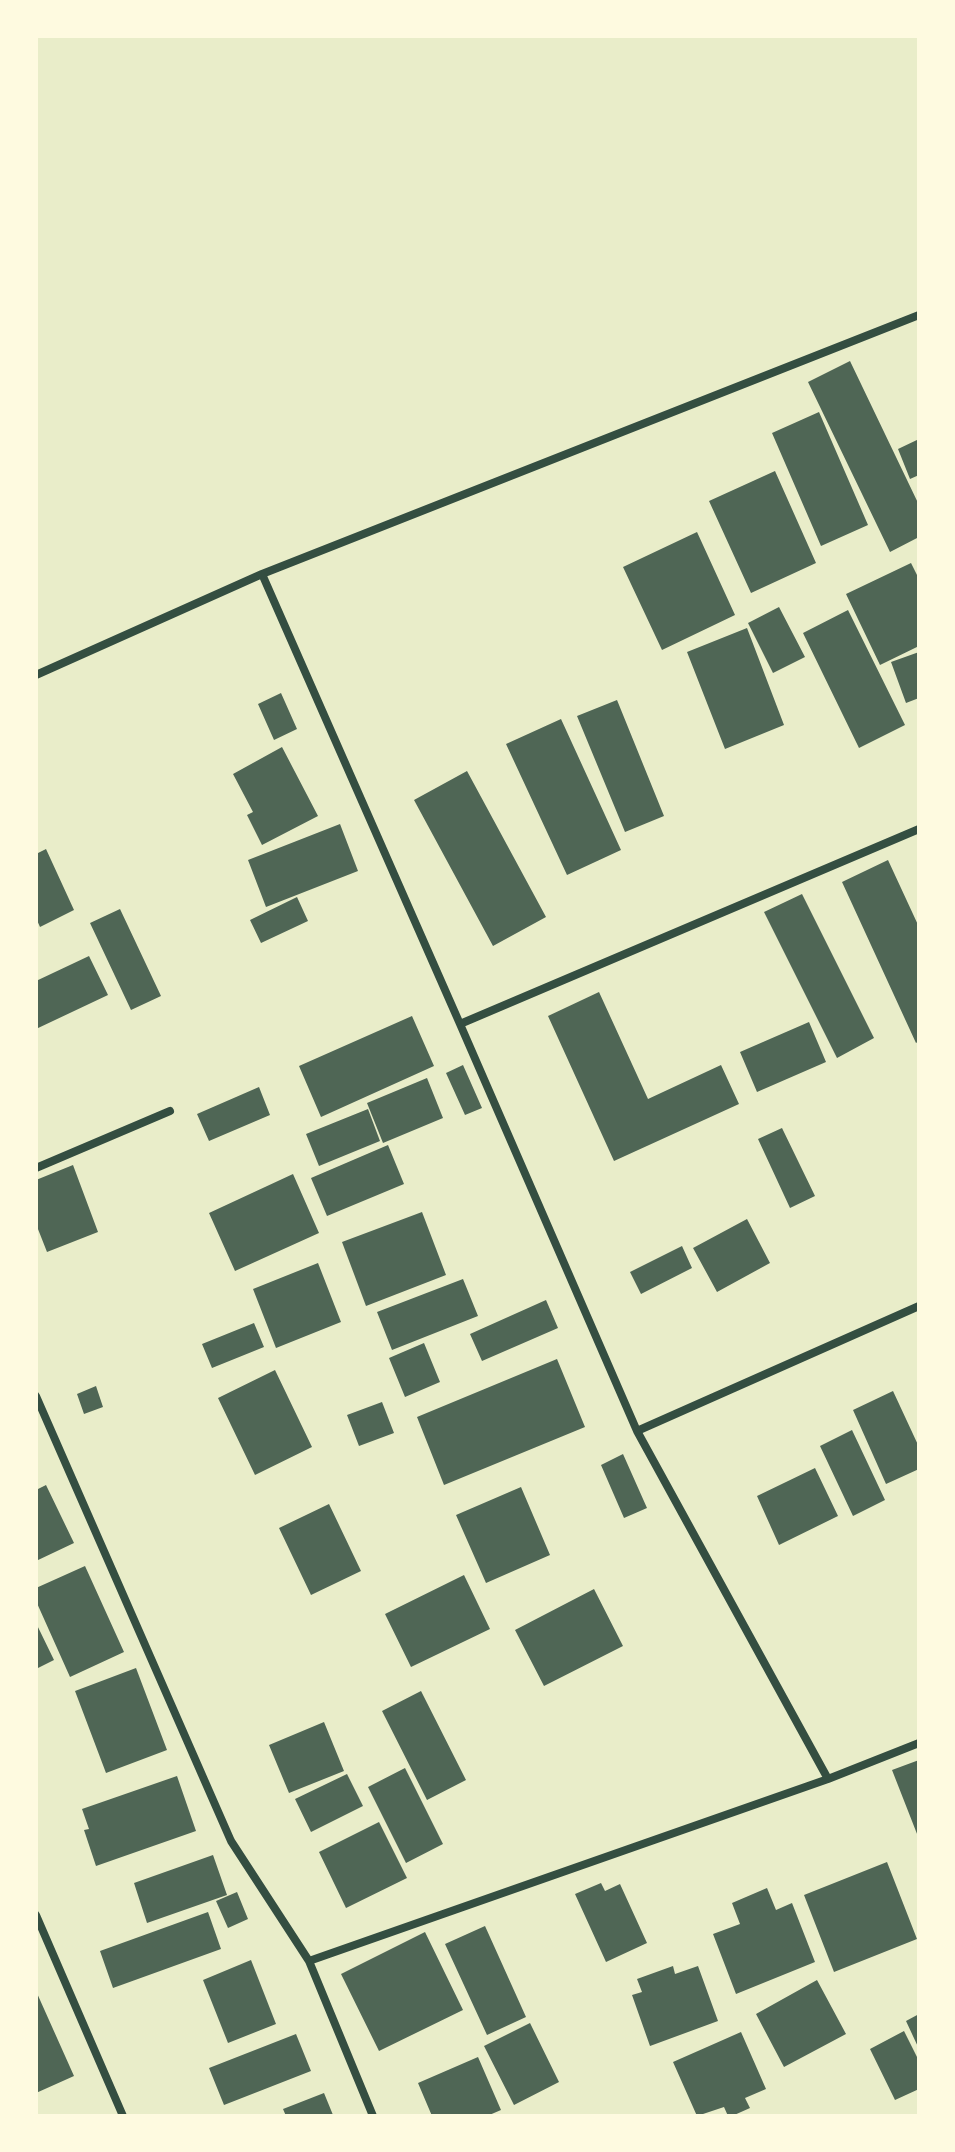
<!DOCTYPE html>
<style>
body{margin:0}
#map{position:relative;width:955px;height:2152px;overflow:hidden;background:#e9edc9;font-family:"Work Sans",sans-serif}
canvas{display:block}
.frame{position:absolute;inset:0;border:38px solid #fefae0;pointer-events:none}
</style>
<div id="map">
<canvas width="955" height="2152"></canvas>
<div class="frame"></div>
</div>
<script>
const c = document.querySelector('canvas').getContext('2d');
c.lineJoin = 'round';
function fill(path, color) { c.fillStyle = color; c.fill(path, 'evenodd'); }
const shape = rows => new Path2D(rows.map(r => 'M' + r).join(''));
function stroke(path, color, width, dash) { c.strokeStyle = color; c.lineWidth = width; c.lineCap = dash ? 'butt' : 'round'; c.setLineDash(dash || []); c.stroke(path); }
fill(shape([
 [850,361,919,505,919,537,890,552,808,382],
 [819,412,868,525,821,546,772,433],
 [919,439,919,475,910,479,898,449],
 [775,471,816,563,751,593,709,501],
 [697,532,735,615,662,650,623,567],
 [911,563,919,579,919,646,880,665,846,594],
 [779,607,805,657,773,673,748,623],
 [848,610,905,725,859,748,803,633],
 [747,628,784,725,725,749,687,652],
 [919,652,919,698,906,703,891,662],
 [281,693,297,729,274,740,258,704],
 [617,700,664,816,625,832,577,716],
 [561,719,621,850,567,875,506,744],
 [282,747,318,816,262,845,247,815,253,812,233,774],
 [467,771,546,917,493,946,414,800],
 [340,824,358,871,266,907,248,860],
 [46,849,74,910,40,927,36,918,36,854],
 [888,860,919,927,919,1041,916,1043,842,882],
 [802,894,874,1038,837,1058,764,912],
 [297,897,308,921,261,943,250,920],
 [120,909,161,996,131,1010,90,923],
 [89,956,108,995,36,1029,36,981],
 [599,992,648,1099,721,1065,739,1104,614,1161,548,1016],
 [412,1016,434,1066,321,1117,299,1066],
 [809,1022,826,1062,757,1092,740,1052],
 [463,1065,482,1108,465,1115,446,1073],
 [427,1078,443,1118,383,1143,367,1103],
 [259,1087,270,1115,209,1141,197,1114],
 [368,1109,380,1141,319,1166,306,1134],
 [782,1128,815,1196,790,1208,758,1139],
 [388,1145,404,1184,327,1216,311,1178],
 [73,1165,98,1232,47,1252,36,1224,36,1180],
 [293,1174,319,1233,235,1271,209,1213],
 [422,1212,446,1275,366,1306,342,1242],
 [747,1219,770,1263,717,1292,693,1248],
 [682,1246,692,1268,641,1294,630,1272],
 [318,1263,341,1322,276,1348,253,1289],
 [463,1279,478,1316,392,1350,377,1312],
 [546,1300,558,1328,482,1361,470,1334],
 [254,1323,264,1347,212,1368,202,1344],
 [424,1343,440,1382,405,1397,389,1358],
 [557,1359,585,1427,444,1485,417,1417],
 [275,1370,312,1447,255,1475,218,1398],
 [96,1386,103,1407,84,1414,77,1394],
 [893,1391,919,1447,919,1469,886,1484,853,1410],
 [382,1402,394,1433,359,1446,347,1415],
 [852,1430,885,1500,853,1516,820,1446],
 [623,1454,647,1508,624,1518,601,1465],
 [815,1468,838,1516,779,1545,757,1496],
 [46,1485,74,1543,36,1561,36,1490],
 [521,1487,550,1555,486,1583,456,1515],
 [329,1504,361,1571,311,1595,279,1528],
 [85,1566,124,1652,70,1677,36,1601,36,1588],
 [464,1575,490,1629,411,1667,385,1614],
 [594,1589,623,1646,544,1686,515,1630],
 [36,1623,54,1660,36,1669],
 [136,1668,167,1750,106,1773,75,1691],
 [421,1691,466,1780,427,1800,382,1711],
 [324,1722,344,1771,289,1793,269,1745],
 [919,1760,919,1839,892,1770],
 [405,1768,443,1844,406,1863,368,1787],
 [347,1774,363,1806,311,1832,295,1799],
 [177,1776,196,1831,96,1866,84,1830,89,1829,82,1809],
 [379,1822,407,1878,346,1908,319,1852],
 [213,1855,227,1895,147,1923,134,1883],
 [887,1862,917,1939,834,1972,804,1895],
 [601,1883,605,1891,620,1884,647,1943,606,1962,575,1894],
 [767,1888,776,1910,792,1903,815,1962,736,1994,713,1934,740,1924,732,1903],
 [237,1892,248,1919,228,1928,216,1901],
 [208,1912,221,1949,113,1988,100,1951],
 [485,1926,526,2017,487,2035,445,1944],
 [425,1932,463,2010,379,2051,341,1974],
 [251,1960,276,2024,228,2043,203,1980],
 [673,1966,675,1974,698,1966,718,2021,650,2046,632,1995,642,1992,637,1979],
 [817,1980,846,2034,784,2067,756,2014],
 [36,1991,74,2076,36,2093],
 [919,2014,919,2049,906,2021],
 [530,2023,559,2082,514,2105,484,2046],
 [904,2031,919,2061,919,2089,895,2100,870,2049],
 [741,2032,766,2089,745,2098,750,2108,732,2116,728,2116,724,2107,697,2116,673,2062],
 [296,2034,311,2071,224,2105,209,2068],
 [478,2057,501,2110,487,2116,432,2116,418,2083],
 [324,2093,333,2115,286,2116,283,2109]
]), '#4f6655');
stroke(shape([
 [262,574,460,1024],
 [36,675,262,574,919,315],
 [36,1168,170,1111],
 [36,1396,231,1841,309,1961,373,2116],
 [637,1431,919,1306],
 [828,1779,637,1431,460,1024,919,829],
 [36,1915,123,2116],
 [309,1961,828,1779,919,1743]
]), '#344e41', 8);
</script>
